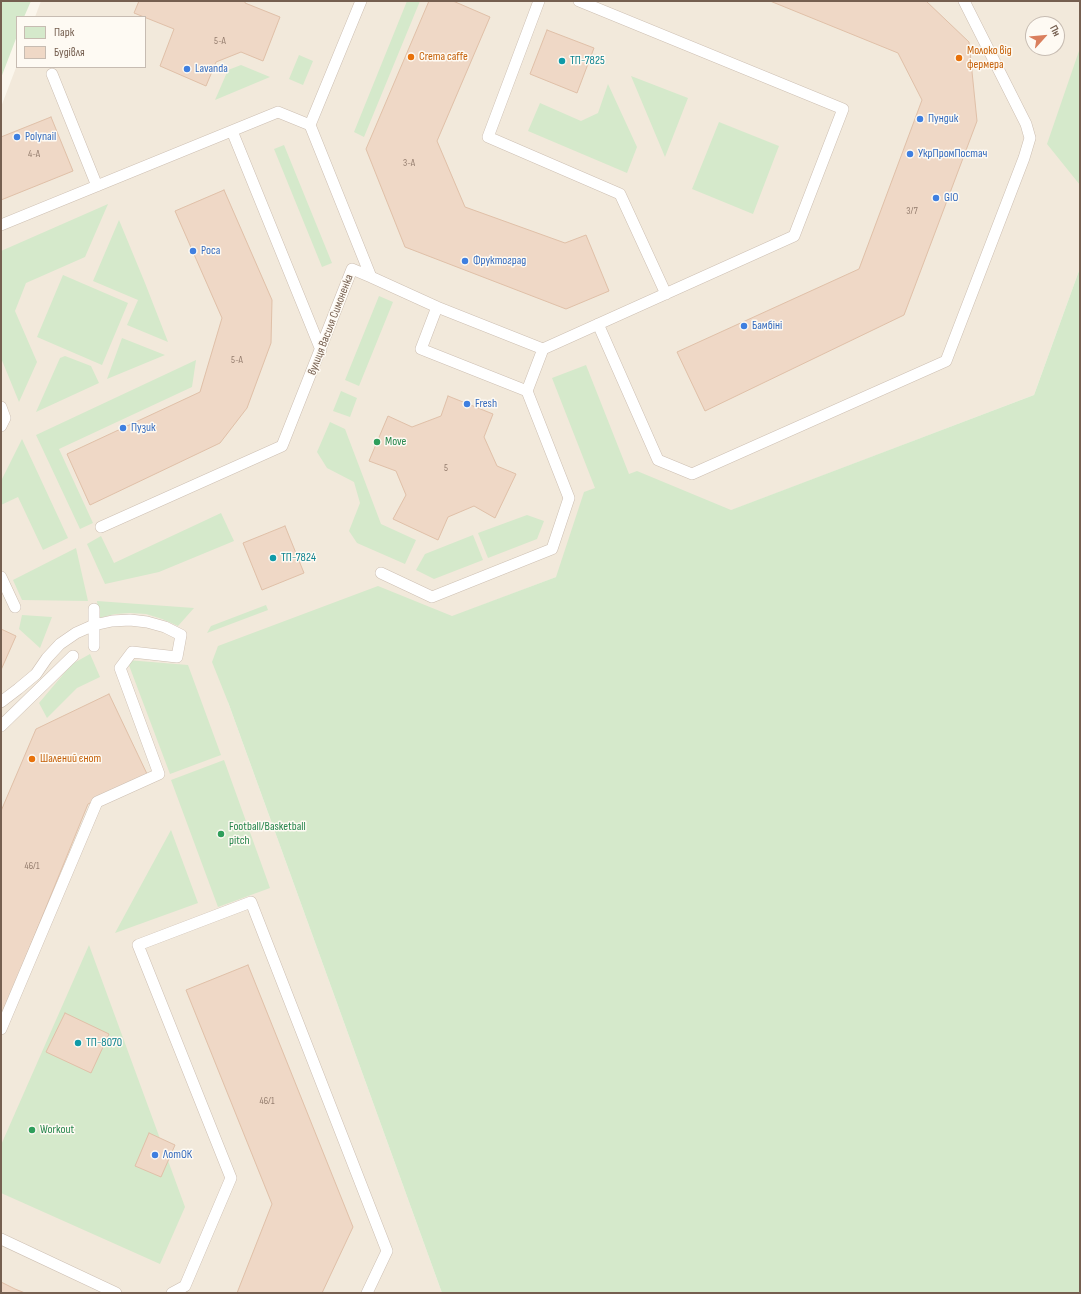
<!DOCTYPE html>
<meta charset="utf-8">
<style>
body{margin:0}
#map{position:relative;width:1081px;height:1294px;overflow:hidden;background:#fbf6ec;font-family:"Sofia Sans Condensed",sans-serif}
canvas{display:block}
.frame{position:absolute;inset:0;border:2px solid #755f50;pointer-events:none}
.legend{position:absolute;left:16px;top:16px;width:130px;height:52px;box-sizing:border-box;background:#fefaf3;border:1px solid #c7bcb2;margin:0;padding:5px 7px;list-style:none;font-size:12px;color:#755f50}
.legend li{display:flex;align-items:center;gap:8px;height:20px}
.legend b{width:20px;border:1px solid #c7bcb2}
.north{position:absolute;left:1025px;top:16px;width:40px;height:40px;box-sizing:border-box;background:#fefaf3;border:1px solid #c7bcb2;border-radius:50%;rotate:63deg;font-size:11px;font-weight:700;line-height:16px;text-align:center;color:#755f50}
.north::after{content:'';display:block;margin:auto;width:14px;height:18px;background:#da7f5d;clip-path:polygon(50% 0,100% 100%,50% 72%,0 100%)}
</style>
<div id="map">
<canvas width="1081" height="1294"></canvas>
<div class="frame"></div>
<ul class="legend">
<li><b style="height:11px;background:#d5e9cb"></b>Парк</li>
<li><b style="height:11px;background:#efd8c6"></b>Будівля</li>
</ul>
<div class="north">Пн</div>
</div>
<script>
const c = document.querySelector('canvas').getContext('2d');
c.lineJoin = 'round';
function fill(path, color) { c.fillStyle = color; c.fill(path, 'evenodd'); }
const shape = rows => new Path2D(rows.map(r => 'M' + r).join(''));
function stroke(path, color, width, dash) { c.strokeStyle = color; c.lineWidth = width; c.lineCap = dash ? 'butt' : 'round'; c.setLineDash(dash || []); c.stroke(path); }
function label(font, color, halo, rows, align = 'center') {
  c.font = font + ' "Sofia Sans Condensed",sans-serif'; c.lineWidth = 3; c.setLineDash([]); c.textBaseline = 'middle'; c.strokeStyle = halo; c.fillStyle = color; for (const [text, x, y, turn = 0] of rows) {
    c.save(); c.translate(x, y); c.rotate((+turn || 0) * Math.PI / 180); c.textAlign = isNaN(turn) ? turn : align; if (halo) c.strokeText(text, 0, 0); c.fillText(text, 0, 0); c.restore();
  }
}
fill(shape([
 [41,1,1080,1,1080,268,1034,395,228,702,442,1293,1,1293,1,107,17,65,17,67,145,67,145,17,35,17],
 [1033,24,1057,24,1057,48,1033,48]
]), '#f2e9db');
fill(shape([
 [1,1,31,1,24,17,17,17,17,36,1,78],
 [407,1,420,1,364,137,354,132],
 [1080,48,1080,185,1047,144],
 [299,55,313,61,303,85,289,79],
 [241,65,270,77,215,100,228,70],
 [631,76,688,98,665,157],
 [608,84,637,147,627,173,528,131,540,103,581,121,598,113],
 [719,122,779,146,753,214,692,189],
 [284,145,332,263,322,267,274,149],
 [108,204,85,257,26,283,15,311,37,362,19,402,1,358,1,251],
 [119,220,145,283,168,342,127,325,138,300,93,281],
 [1080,268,1080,1293,442,1293,228,702,212,662,218,646,378,586,452,616,556,577,584,492,595,488,552,378,586,365,629,474,637,471,731,510,1034,395],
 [63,275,128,303,102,365,37,337],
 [379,296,393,302,359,386,345,380],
 [122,338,165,355,107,379],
 [65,356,91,366,99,383,36,412,60,358],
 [196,360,192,387,59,449,93,523,80,529,36,435],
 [341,391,357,398,350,417,333,411],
 [330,422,345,429,381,524,416,540,405,564,357,543,349,531,360,503,354,482,327,468,317,452],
 [22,439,68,538,43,550,18,497,1,505,1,481],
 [221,513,234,541,159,572,105,584,87,544,101,536,114,563],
 [527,515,544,521,537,539,488,558,478,533],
 [473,535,483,560,434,579,416,570,425,554],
 [76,548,88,601,22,600,13,580],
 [97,601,194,608,178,626,162,619,146,614,130,613,115,614,99,618],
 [266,605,268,610,207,633,211,626],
 [22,615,52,617,40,648,19,629],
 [90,654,100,677,77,688,47,718,39,703,72,664],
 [127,660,188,665,221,755,170,774],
 [224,760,270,888,218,907,171,780],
 [171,830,198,903,115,933],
 [89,945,185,1207,160,1264,1,1193,1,1145]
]), '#d5e9cb');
const building = shape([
 [139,1,245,1,245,3,280,17,263,61,241,52,216,62,206,86,160,66,174,29,134,13,139,1],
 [429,1,453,1,490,17,437,141,465,207,565,243,586,235,609,291,566,309,405,247,366,149,429,1],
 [770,1,926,1,969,42,977,121,904,315,705,411,677,352,859,269,922,100,898,53,770,1],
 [547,30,594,48,577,93,530,74,547,30],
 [51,117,73,171,1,200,1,137,51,117],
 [224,190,272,300,271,343,247,408,220,443,90,505,67,454,200,392,222,318,175,211,224,190],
 [448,396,493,414,484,437,497,466,516,474,495,518,474,506,448,517,438,540,393,519,406,495,396,471,369,461,388,416,412,427,441,416,448,396],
 [285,526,304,573,262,590,243,543,285,526],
 [1,629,16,636,1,670,1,629],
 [109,694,148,776,88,804,1,1018,1,811,36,729,109,694],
 [248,965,353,1227,322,1293,237,1293,272,1204,186,990,248,965],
 [65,1013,109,1034,91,1073,46,1052,65,1013],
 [149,1133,175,1145,161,1177,135,1166,149,1133],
 [1,1282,15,1289,25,1293,1,1293,1,1282]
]);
fill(building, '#efd8c6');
stroke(building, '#e0c0a8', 1);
const service = shape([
 [539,1,488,137,620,194,666,294],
 [52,74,97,186],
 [232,131,321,350],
 [1,225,278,112,310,125],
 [371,277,437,307,543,349],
 [437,307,421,349,527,391,543,349,794,236,843,109,579,1],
 [598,324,658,460,692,474,946,361,1024,158,1030,138,1026,124,964,1],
 [1,407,5,418,1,426],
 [101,527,282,446,352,269,371,277,310,125,361,1],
 [381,573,432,597,552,549,569,498,527,391],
 [1,577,15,607],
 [94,609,94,646],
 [1,702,18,689,36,674,47,658,60,644,76,633,94,625,112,621,130,620,147,622,165,627,181,635,177,657,132,652,120,668,159,774,97,802,1,1029],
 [1,726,73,656],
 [1,1239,116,1293],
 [172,1293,185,1286,231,1178,138,945,251,902,387,1251,367,1293]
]);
stroke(service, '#cdbfb2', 12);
stroke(service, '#fff', 11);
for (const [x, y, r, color] of [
 [411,57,4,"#e8710a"],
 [959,58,4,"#e8710a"],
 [562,61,4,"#0f9aa8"],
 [187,69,4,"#3f7fe0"],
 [920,119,4,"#3f7fe0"],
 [17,137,4,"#3f7fe0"],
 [910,154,4,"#3f7fe0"],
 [936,198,4,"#3f7fe0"],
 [193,251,4,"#3f7fe0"],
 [465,261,4,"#3f7fe0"],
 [744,326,4,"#3f7fe0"],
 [467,404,4,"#3f7fe0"],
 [123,428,4,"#3f7fe0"],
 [377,442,4,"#2e9e5b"],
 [273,558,4,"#0f9aa8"],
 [32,759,4,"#e8710a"],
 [221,834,4,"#2e9e5b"],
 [78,1043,4,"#0f9aa8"],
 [32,1130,4,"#2e9e5b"],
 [155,1155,4,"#3f7fe0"]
]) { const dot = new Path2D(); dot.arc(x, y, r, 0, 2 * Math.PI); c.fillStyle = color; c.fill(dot); stroke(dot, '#fefaf3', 1.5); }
label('10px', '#947d6e', null, [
 ["5-А",220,41],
 ["4-А",34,154],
 ["3-А",409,163],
 ["3/7",912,211],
 ["5-А",237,360],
 ["5",446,468],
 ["46/1",32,866],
 ["46/1",267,1101]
]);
label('12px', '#c56008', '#fefaf3', [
 ["Молоко від",967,51],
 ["фермера",967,65],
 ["Crema caffe",419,57],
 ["Шалений єнот",40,759]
], 'left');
label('12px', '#0d838f', '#fefaf3', [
 ["ТП-7825",570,61],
 ["ТП-7824",281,558],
 ["ТП-8070",86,1043]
], 'left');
label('12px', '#366cbe', '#fefaf3', [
 ["Lavanda",195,69],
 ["Пундик",928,119],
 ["Polynail",25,137],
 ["УкрПромПостач",918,154],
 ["GIO",944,198],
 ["Роса",201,251],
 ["Фруктоград",473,261],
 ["Бамбіні",752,326],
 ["Fresh",475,404],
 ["Пузик",131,428],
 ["ЛотОК",163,1155]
], 'left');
label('12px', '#755f50', '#fefaf3', [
 ["вулиця Василя Симоненка",331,325,-69]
]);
label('12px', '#27864d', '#fefaf3', [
 ["Move",385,442],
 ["Football/Basketball",229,827],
 ["pitch",229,841],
 ["Workout",40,1130]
], 'left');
</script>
